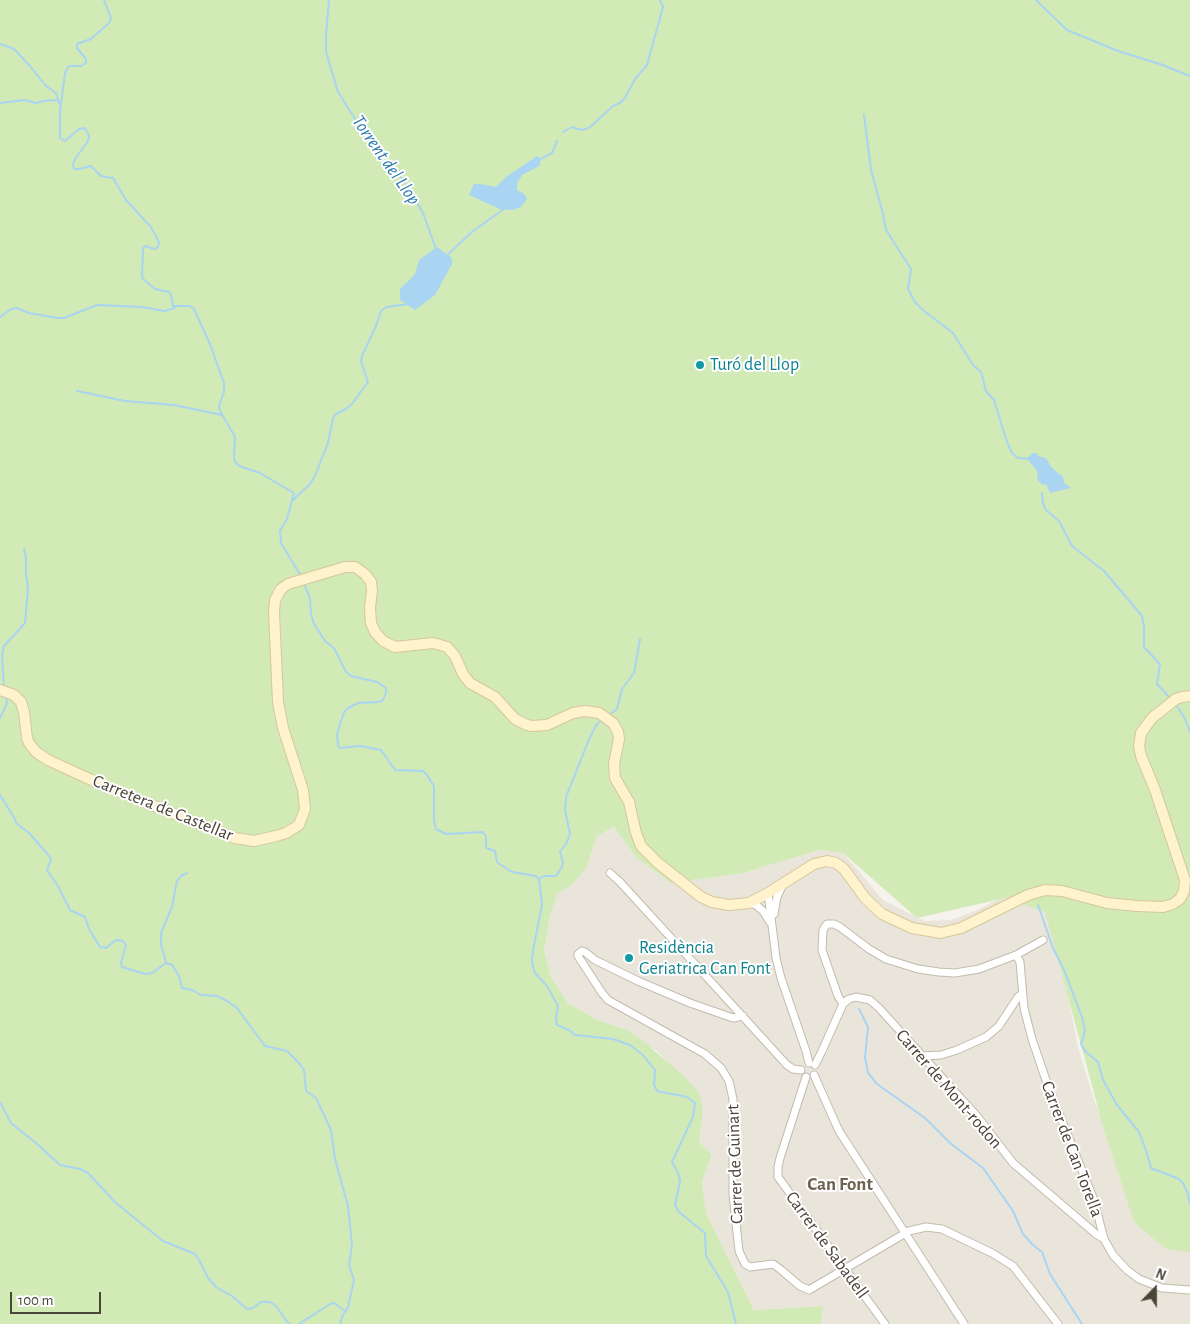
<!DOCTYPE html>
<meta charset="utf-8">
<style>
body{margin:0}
#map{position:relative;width:1190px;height:1324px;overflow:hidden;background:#f6f3ec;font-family:"Alegreya Sans",sans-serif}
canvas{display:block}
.north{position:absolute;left:1130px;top:1264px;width:50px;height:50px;-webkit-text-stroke:4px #fff;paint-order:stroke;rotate:22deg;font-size:14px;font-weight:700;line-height:20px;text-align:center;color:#4b4439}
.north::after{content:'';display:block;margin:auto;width:18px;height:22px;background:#4b4439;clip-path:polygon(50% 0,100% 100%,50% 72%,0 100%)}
.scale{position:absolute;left:10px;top:1292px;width:91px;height:22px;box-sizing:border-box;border:2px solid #4b4439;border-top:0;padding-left:6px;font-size:15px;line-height:18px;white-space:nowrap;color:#4b4439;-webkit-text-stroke:4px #fff;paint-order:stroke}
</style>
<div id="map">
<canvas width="1190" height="1324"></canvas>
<div class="north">N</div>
<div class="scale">100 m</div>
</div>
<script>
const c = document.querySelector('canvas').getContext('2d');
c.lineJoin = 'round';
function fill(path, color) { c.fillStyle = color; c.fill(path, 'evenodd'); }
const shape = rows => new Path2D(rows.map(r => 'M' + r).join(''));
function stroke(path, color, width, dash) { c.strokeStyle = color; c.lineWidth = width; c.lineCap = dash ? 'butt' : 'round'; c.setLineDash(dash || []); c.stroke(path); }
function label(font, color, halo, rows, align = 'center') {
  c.font = font + ' "Alegreya Sans",sans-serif'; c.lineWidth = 4; c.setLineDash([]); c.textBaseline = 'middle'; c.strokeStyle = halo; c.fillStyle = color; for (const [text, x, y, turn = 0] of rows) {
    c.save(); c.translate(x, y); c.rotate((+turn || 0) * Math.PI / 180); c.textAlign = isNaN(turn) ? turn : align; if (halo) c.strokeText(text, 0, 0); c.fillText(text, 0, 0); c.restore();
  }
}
fill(shape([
 [614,827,637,858,671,883,744,873,819,850,843,853,883,900,924,921,951,920,980,909,1021,886,1049,902,1078,1047,1094,1100,1101,1116,1190,1248,1190,1324,821,1324,823,1306,754,1310,706,1213,702,1182,712,1156,698,1142,703,1110,669,1064,657,1051,597,1020,568,1003,551,977,544,951,550,916,557,894,573,884,586,868,597,836]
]), '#eae5da');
fill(shape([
 [0,0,1190,0,1190,1252,1166,1249,1134,1222,1104,1130,1045,912,1005,898,917,918,843,853,819,850,744,873,671,883,637,858,614,827,597,836,586,868,573,884,557,894,550,916,544,951,551,977,568,1003,597,1020,629,1031,642,1040,685,1077,699,1093,703,1110,699,1142,712,1155,702,1182,706,1213,754,1310,823,1306,821,1324,0,1324]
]), '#d2eab5');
fill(shape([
 [537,156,541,160,539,166,522,175,517,183,517,190,524,194,527,199,521,207,512,210,500,209,469,195,474,184,480,184,496,187,506,177],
 [437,247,452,258,452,264,435,295,415,310,400,300,400,289,415,274,419,260],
 [1033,453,1037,453,1038,456,1046,458,1051,467,1063,477,1064,483,1071,488,1050,493,1046,484,1043,485,1038,481,1037,471,1028,460,1027,458]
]), '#a9d4f2');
stroke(shape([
 [104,0,111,18,109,23,91,39,77,44,77,48,86,59,86,63,81,66,69,66,65,73,60,112,60,138,65,141,79,129,84,128,86,130,89,136,88,141,75,159,73,165,74,169,79,169,91,166,101,176,113,178,126,200,150,226,156,236,159,243,157,248,154,249,146,246,143,248,142,278,155,289,169,292,171,295,173,306,190,306,194,309,210,344,224,383,224,392,219,406,220,411,235,437,234,457,235,462,239,466,260,473,294,493,287,519,280,531,281,543,301,576],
 [329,0,326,35,326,52,338,92,357,122,368,133,409,189,423,213,436,249],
 [1036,0,1067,30,1118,51,1160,64,1190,76],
 [0,44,14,49,30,66,45,85,56,93,59,103,61,106],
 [0,103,25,100,36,103,44,101,57,100],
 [864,115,871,170,883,214,886,230,911,269,908,289,915,302,923,310,953,333,973,365,981,372,986,391,994,400,1007,442,1012,453,1018,458,1030,459],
 [563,132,572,127,581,130,589,128,613,106,620,103,625,98,635,79,647,65,663,7,660,0],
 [539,160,552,153,557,141],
 [446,256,473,231,504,209],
 [0,317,11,309,17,308,29,313,57,318,64,318,97,305,142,307,164,311,175,308],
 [77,391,125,401,174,405,222,415],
 [1042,493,1043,504,1046,510,1059,521,1072,546,1104,571,1142,616,1144,627,1144,647,1160,664,1157,684,1171,699],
 [292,501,310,484,315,476,328,443,333,418,336,414,346,409,352,404,368,382,361,361,362,356,376,326,381,311,386,307,409,304],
 [304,583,310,599,311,614,314,624,325,641,334,648,346,672,351,676,377,682,386,688,386,693,383,700,379,702,358,703,348,708,344,712,337,734,338,745,340,748,360,746,381,750,395,770,423,771,427,775,434,786,434,821,436,829,446,834,483,832,486,837,486,848,495,851,497,862,501,865,512,872,536,876,539,879],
 [4,687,2,656,4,646,25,623,28,588,26,574,26,557,24,549],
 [1176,704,1185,719,1190,732],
 [609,715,617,709,622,689,634,673,640,639],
 [0,718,7,703,6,697],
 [601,721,597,724,590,737,566,797,565,810,570,834,567,842,560,852,563,863,562,867,556,876,544,876,539,879,542,905,534,945,532,959,533,967,535,973,547,986,558,1006,556,1018,557,1025,569,1030,575,1035,613,1039,630,1045,643,1055,655,1070,654,1085,657,1091,687,1097,695,1103,693,1117,672,1162,678,1173,680,1181,675,1205,679,1212,705,1233,706,1256,728,1292,736,1324],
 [0,795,15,819,16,823,29,833,50,857,51,860,47,870,48,872,58,886,70,910,85,917,89,929,100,947,106,948,116,940,123,941,126,945,121,963,122,967,145,974,152,973,166,963,172,965,179,976,182,988,192,990,201,995,217,996,227,1001,237,1008,265,1046,287,1051,298,1062,304,1070,306,1091,316,1098,331,1130,335,1159,348,1206,352,1245,349,1265,354,1280,348,1307,342,1317,340,1324],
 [1038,905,1053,948,1064,970,1082,1017,1085,1031,1081,1044,1085,1051,1098,1062,1103,1080,1117,1105,1139,1132,1146,1150,1151,1168,1179,1179,1183,1183,1188,1194,1190,1204],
 [166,962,161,945,161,933,172,907,177,881,181,876,187,873],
 [859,1009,868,1027,865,1058,868,1073,877,1084,925,1118,950,1143,983,1168,1013,1211,1023,1234,1033,1245,1042,1252,1050,1274,1082,1324],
 [0,1102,11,1123,36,1143,60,1165,80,1169,88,1173,116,1203,163,1241,195,1254,199,1260,208,1278,216,1287,232,1296,247,1309,253,1308,261,1302,270,1302,275,1305,289,1324],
 [299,1324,330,1304,334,1303,345,1311]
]), '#a9d4f2', 2);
const street = shape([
 [610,873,620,882,787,1065,793,1069,801,1070],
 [768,893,776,958,781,978,806,1051,809,1063],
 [749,903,756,905,763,911,770,922],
 [774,914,777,897,783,884],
 [1016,955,1020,962,1024,1008,1032,1039,1049,1089,1094,1200,1104,1239,1113,1255,1127,1270,1139,1279,1162,1288,1190,1290],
 [843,1004,838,996,822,950,823,930,827,924,834,924,840,927,869,949,886,959,918,969,939,972,955,973,979,969,1016,955,1043,940],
 [743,1016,733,1018,690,1003,638,981,595,960,585,952,582,951,578,954,578,956,602,993,608,1000,705,1054,721,1068,729,1081,733,1099,733,1195,739,1251,745,1264,750,1267,773,1264,780,1269,800,1286,809,1290,909,1231,926,1227,942,1229,992,1253,1013,1266,1058,1324],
 [923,1056,941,1055,957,1050,986,1037,999,1026,1018,997,1021,995],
 [815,1065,822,1051,843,1004,849,999,856,997,870,1000,879,1008,976,1115,1013,1163,1096,1234,1104,1239],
 [814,1075,839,1131,964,1324],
 [806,1077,780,1158,778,1167,778,1177,885,1324]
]);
const secondary = shape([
 [0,690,14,695,21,702,24,712,27,738,29,743,36,752,48,760,109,788,235,838,254,841,276,836,286,833,299,825,305,809,303,790,283,728,278,702,274,612,275,600,281,589,288,584,345,567,355,567,365,574,371,582,372,590,370,608,371,623,375,632,383,641,395,647,433,643,447,647,455,656,463,674,470,683,495,697,515,719,527,725,532,726,547,725,573,713,585,711,599,713,613,723,618,732,619,739,614,764,615,778,629,802,636,833,641,846,658,863,701,897,712,902,729,905,749,903,768,893,814,864,827,861,836,863,844,869,865,898,882,914,912,928,941,933,961,928,1028,895,1045,890,1062,891,1107,903,1137,906,1163,907,1173,904,1180,899,1184,891,1185,880,1155,790,1141,756,1139,746,1141,733,1152,718,1176,699,1182,697,1190,696]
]);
stroke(street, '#c2bbae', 9);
stroke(secondary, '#d6c79b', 12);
stroke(street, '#fff', 7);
stroke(secondary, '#fff3cd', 10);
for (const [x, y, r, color] of [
 [700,365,5,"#0f9aa8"],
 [629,958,5,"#0f9aa8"]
]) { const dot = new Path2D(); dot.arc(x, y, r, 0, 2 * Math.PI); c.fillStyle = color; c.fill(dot); stroke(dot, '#fff', 2); }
label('18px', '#0d838f', '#fff', [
 ["Turó del Llop",710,365],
 ["Residència",639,948],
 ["Geriatrica Can Font",639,969]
], 'left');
label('18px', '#4b4439', '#fff', [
 ["Carretera de Castellar",163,808,22],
 ["Carrer de Mont-rodon",949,1089,49],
 ["Carrer de Can Torella",1072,1149,69],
 ["Carrer de Guinart",735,1164,-92],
 ["Carrer de Sabadell",827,1245,54]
]);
label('italic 19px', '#2e7ab2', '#fff', [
 ["Torrent del Llop",386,160,55]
]);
label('bold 19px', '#6e6250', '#fff', [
 ["Can Font",840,1184]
]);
</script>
